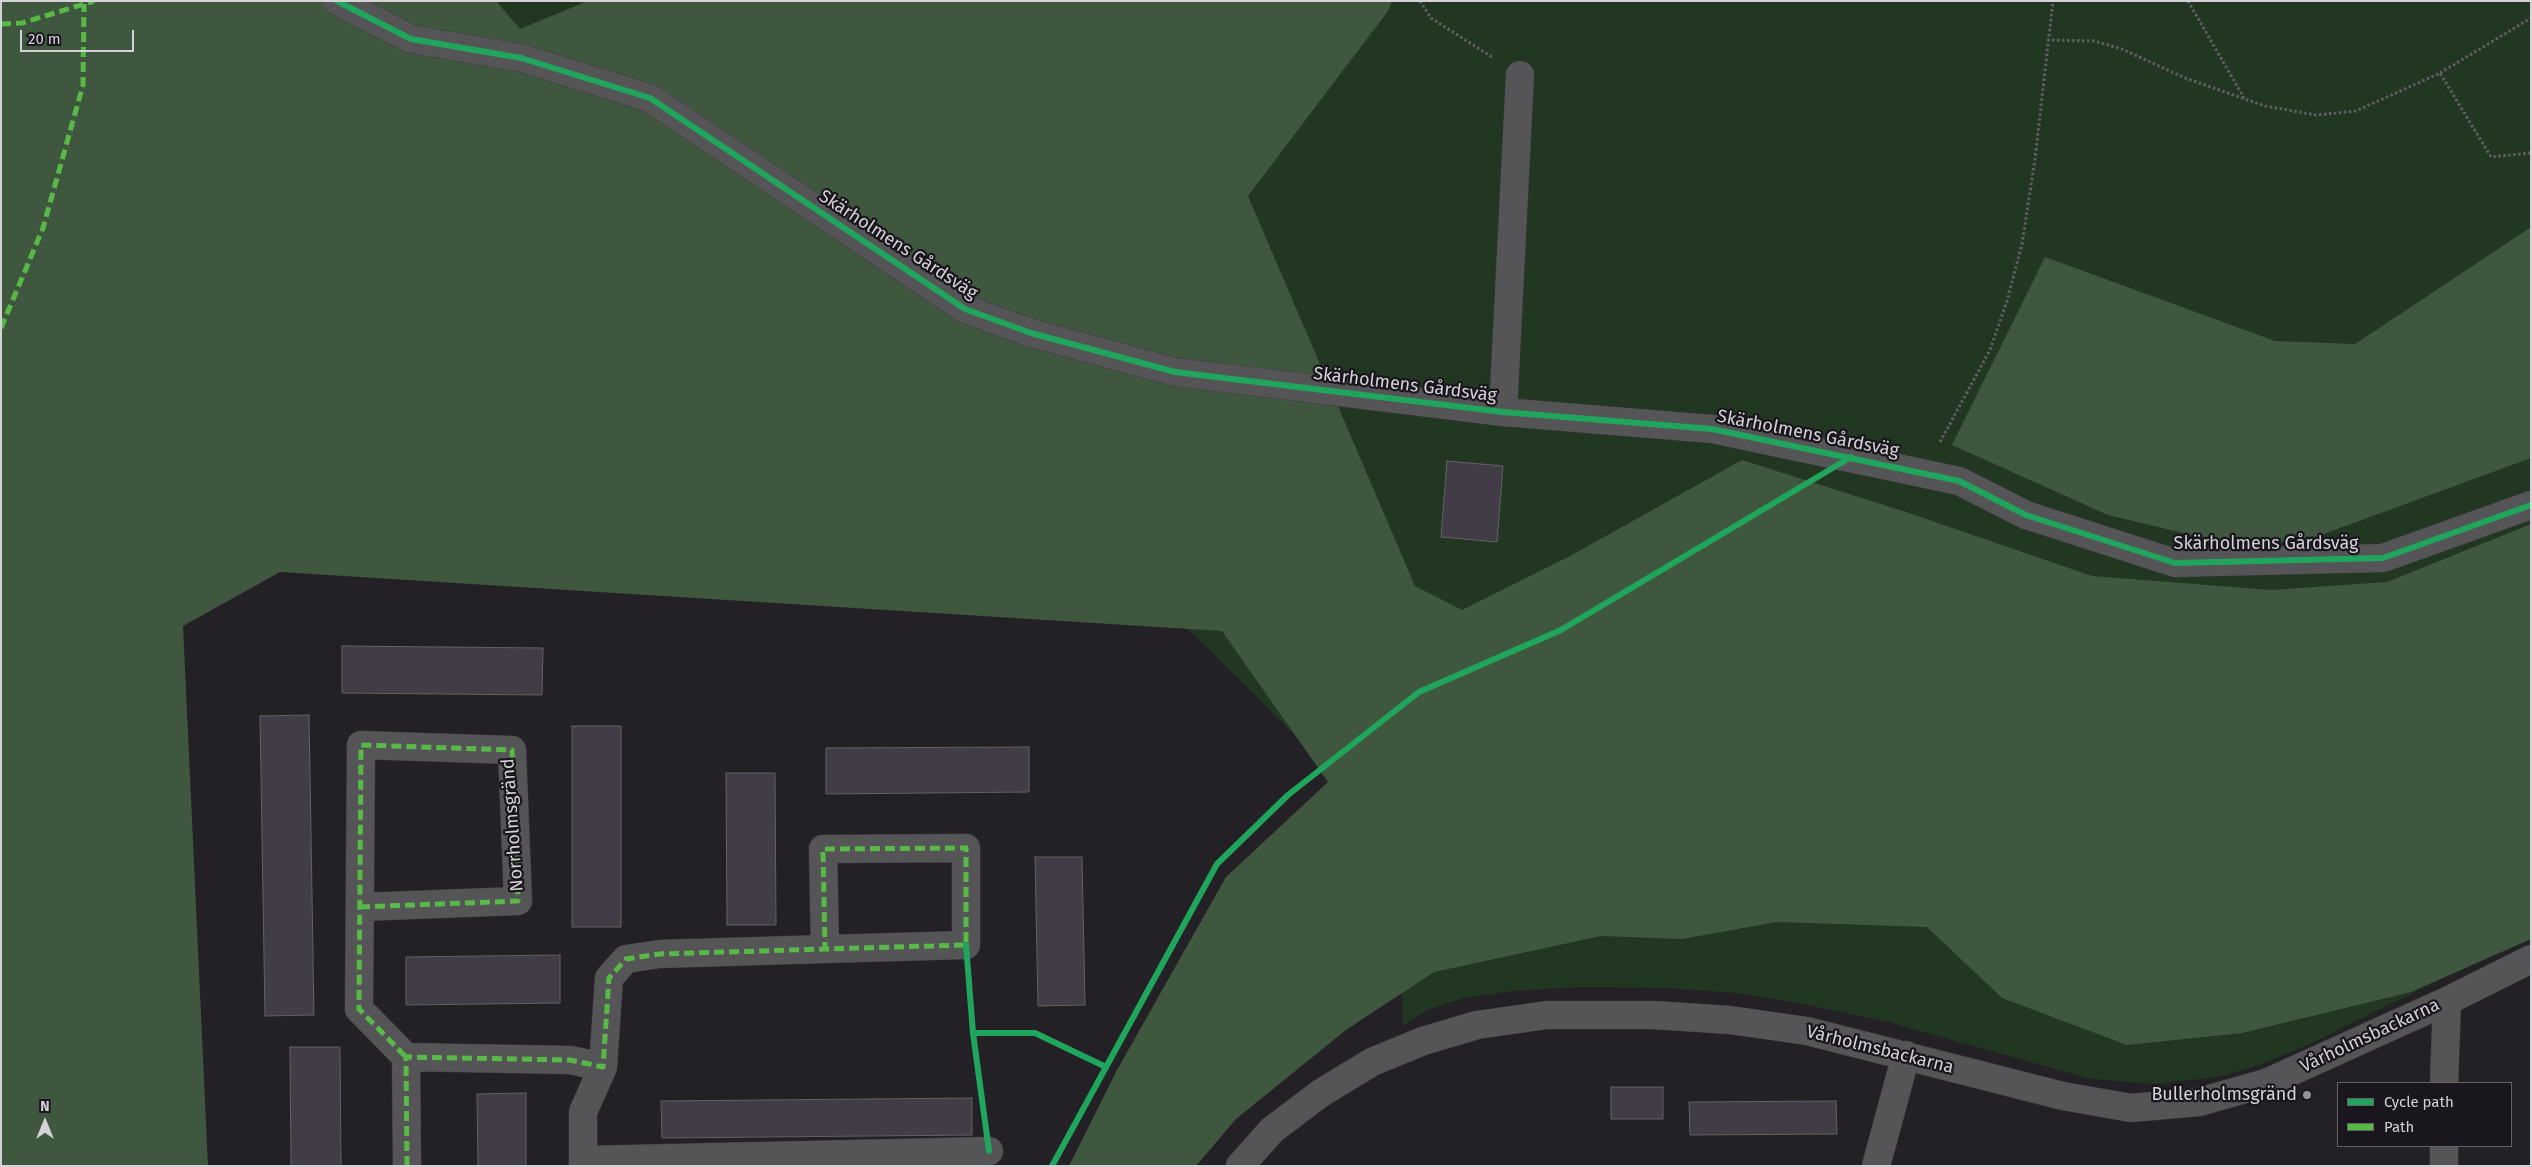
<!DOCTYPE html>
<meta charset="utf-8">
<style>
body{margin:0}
#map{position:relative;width:2532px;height:1167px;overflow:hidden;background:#232125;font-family:"Fira Sans",sans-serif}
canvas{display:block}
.frame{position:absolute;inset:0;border:2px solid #d4d1d7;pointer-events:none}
.legend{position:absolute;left:2337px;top:1082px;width:175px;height:65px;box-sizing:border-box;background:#1a161d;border:1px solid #646167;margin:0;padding:6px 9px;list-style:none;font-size:15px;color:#d4d1d7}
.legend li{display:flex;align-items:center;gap:10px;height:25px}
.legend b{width:25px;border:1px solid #646167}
.north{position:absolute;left:20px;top:1097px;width:50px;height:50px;-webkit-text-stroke:4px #1a161d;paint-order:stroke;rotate:0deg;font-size:14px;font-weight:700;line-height:20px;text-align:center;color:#d4d1d7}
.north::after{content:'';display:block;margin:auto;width:18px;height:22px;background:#d4d1d7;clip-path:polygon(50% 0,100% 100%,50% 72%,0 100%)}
.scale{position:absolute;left:20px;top:30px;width:114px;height:22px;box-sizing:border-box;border:2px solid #d4d1d7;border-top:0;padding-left:6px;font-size:15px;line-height:18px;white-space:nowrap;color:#d4d1d7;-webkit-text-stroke:4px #1a161d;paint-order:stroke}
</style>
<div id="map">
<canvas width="2532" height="1167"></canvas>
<div class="frame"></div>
<ul class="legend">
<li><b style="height:6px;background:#20a55d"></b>Cycle path</li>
<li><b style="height:6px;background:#58b947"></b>Path</li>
</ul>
<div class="north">N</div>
<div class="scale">20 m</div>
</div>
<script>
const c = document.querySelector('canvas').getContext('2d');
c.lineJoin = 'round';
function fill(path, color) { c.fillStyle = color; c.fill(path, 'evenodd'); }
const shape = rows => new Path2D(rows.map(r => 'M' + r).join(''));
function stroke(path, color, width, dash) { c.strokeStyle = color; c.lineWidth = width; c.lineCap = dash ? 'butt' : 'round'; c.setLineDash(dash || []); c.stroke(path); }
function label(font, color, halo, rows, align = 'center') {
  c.font = font + ' "Fira Sans",sans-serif'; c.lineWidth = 4.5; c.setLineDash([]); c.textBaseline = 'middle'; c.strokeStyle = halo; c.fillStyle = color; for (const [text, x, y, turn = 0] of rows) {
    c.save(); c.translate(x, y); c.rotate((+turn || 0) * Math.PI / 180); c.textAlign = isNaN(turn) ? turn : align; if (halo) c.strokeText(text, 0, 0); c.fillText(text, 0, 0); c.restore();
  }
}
fill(shape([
 [1,1,2531,1,2531,934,2310,1044,2262,1064,2218,1077,2156,1084,2091,1079,1888,1022,1808,1005,1738,993,1661,988,1584,987,1513,991,1464,998,1428,1010,1403,1025,1397,836,1106,548]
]), '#223722');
fill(shape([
 [1,1,496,1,520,29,588,1,1392,1,1388,11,1248,196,1415,586,1462,610,1570,556,1742,460,1906,512,2092,576,2271,590,2387,582,2531,524,2531,939,2411,992,2242,1033,2127,1045,2002,998,1927,927,1777,922,1682,939,1601,936,1434,972,1346,1030,1236,1119,1196,1166,1069,1166,1117,1070,1226,877,1328,782,1222,631,280,572,183,626,208,1166,1,1166],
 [2531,227,2531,458,2310,539,2237,546,2108,515,1952,445,2045,257,2275,341,2355,344]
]), '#40573f');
const building = shape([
 [1447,461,1503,466,1497,542,1441,537,1447,461],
 [342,646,543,648,542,695,342,693,342,646],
 [309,715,314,1015,265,1016,260,716,309,715],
 [572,726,621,726,621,927,572,927,572,726],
 [1029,747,1029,792,826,794,826,748,1029,747],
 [726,773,775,773,776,925,727,925,726,773],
 [1035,857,1082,857,1085,1005,1038,1006,1035,857],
 [560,955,560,1003,406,1005,406,957,560,955],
 [290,1047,340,1047,341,1166,291,1166,290,1047],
 [1611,1087,1663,1087,1663,1119,1611,1119,1611,1087],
 [526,1093,526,1166,478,1166,477,1094,526,1093],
 [972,1098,972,1135,662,1138,661,1101,972,1098],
 [1836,1101,1837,1134,1690,1135,1689,1102,1836,1101]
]);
fill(building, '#413c45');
stroke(building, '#636165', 1);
const minor = shape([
 [337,1,411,39,521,58,650,98,965,309,1031,333,1175,372,1503,412,1712,429,1959,481,2026,515,2175,563,2383,558,2531,505],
 [1503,412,1520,75],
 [360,907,518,901,512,750,361,745,359,1009,406,1057],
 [2444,1083,2447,1001],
 [583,1160,989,1151],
 [407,1166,406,1057,570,1060,603,1067],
 [583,1166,583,1112,603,1067,609,978,626,959,660,954,825,949,966,945,966,848,823,849,825,949],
 [1240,1166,1272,1130,1321,1093,1372,1062,1423,1041,1477,1025,1547,1015,1653,1015,1730,1020,1807,1031,2063,1096,2131,1108,2199,1102,2266,1083,2447,1001,2531,959],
 [1876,1166,1906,1055],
 [2444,1166,2444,1146]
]);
stroke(minor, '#3c3b3e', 29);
stroke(shape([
 [1420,1,1431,18,1492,57],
 [2188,1,2244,98],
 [2047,40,2094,41,2122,49,2185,78,2265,106,2316,115,2356,111,2440,73,2491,157,2531,153],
 [2440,73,2531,18],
 [1940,442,1990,350,2007,301,2022,244,2035,159,2053,1]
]), '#605f61', 3, [2.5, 2.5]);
stroke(minor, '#555457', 28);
stroke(shape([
 [1,24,22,23,94,1],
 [1,328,43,228,83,85,84,4],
 [360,907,518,901,512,750,361,745,359,1009,406,1057],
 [407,1166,406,1057,570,1060,603,1067,609,978,626,959,660,954,825,949,966,945,966,848,823,849,825,949]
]), '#58b947', 5, [10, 5]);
stroke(shape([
 [337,1,411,39,521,58,650,98,965,309,1031,333,1175,372,1503,412,1712,429,1959,481,2026,515,2175,563,2383,558,2531,505],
 [966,945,973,1033,989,1151],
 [973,1033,1035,1033,1106,1067],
 [1052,1166,1217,864,1288,795,1419,692,1561,630,1851,457]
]), '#20a55d', 6);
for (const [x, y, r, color] of [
 [2307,1095,5,"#969399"]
]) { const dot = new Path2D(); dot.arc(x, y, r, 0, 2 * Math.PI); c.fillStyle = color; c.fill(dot); stroke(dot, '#1a161d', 2); }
label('18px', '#d4d1d7', '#1a161d', [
 ["Skärholmens Gårdsväg",898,245,33],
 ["Skärholmens Gårdsväg",1405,385,7],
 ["Skärholmens Gårdsväg",1808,434,11],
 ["Skärholmens Gårdsväg",2266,544],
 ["Norrholmsgränd",513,825,-94],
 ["Vårholmsbackarna",2370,1036,-25],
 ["Vårholmsbackarna",1880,1050,14]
]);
label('18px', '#d4d1d7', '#1a161d', [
 ["Bullerholmsgränd",2297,1095]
], 'right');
</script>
